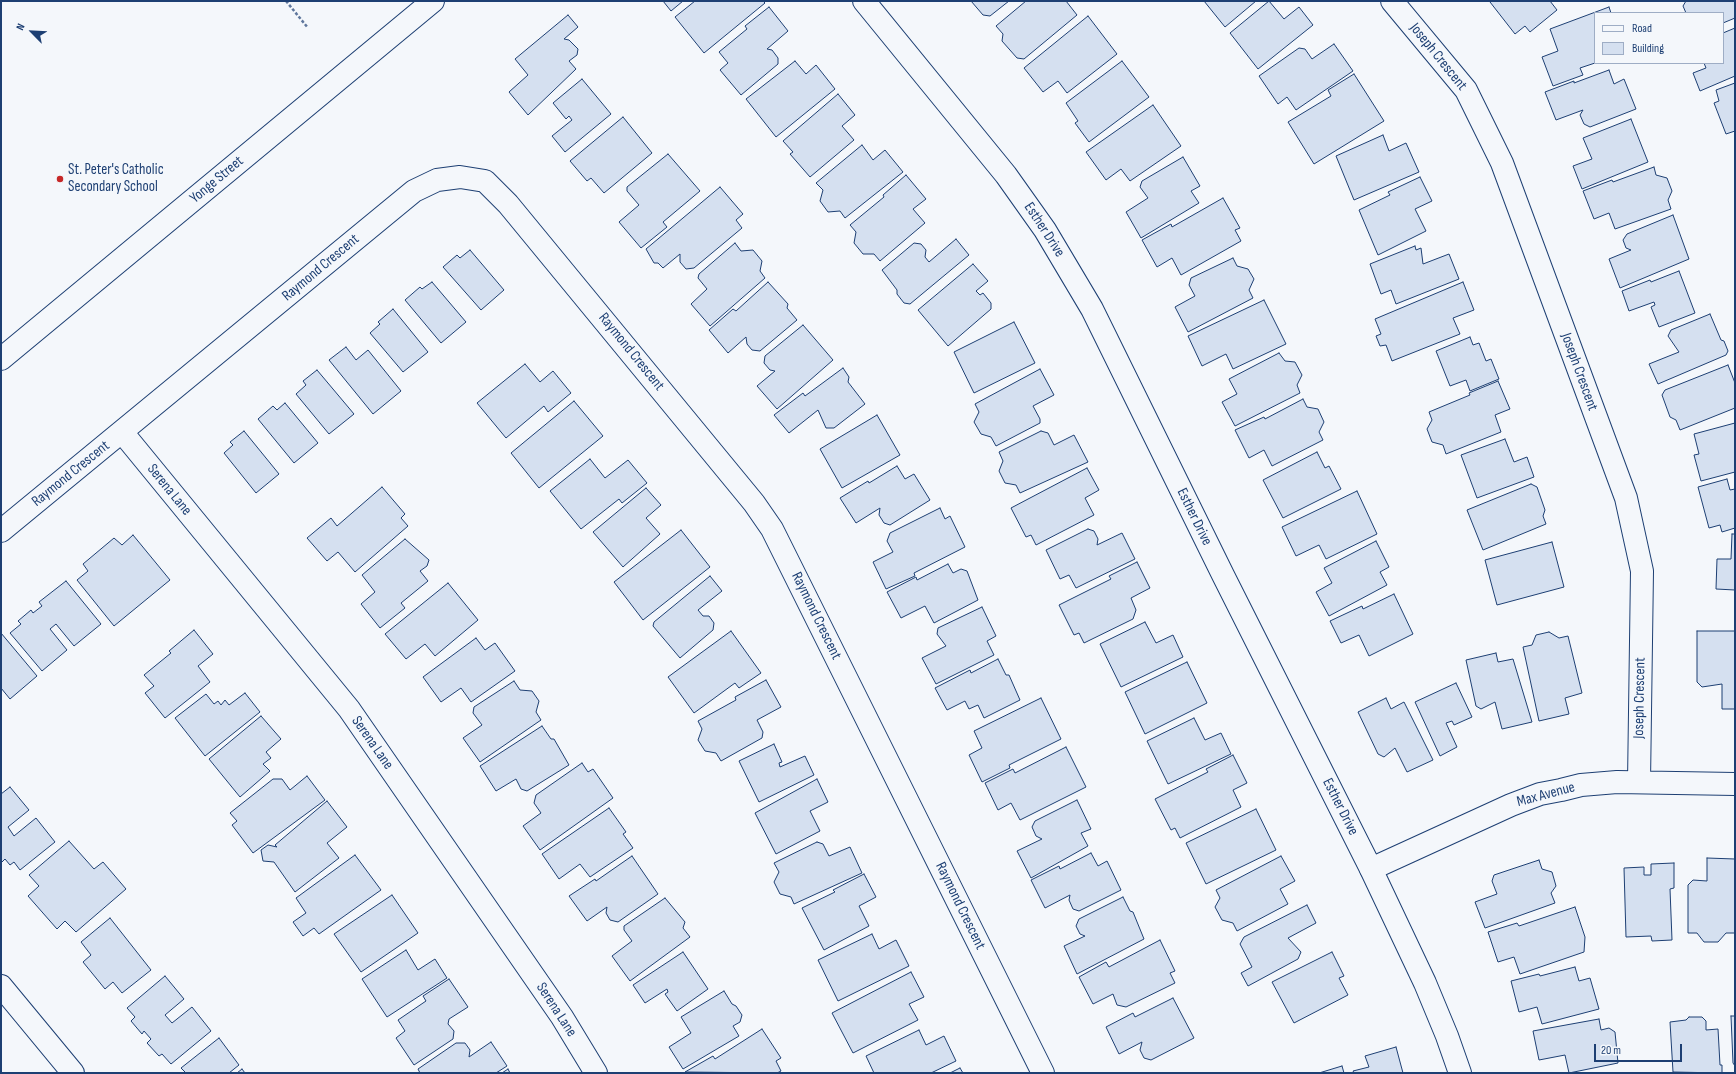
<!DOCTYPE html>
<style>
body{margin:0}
#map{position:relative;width:1736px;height:1074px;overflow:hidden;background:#f4f7fb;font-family:"Sofia Sans Condensed",sans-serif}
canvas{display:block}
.frame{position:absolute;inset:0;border:2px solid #1d3f73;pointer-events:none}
.legend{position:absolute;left:1594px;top:12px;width:130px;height:52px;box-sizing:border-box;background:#f4f7fb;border:1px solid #9eadc5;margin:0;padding:5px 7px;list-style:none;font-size:12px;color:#1d3f73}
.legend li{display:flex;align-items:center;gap:8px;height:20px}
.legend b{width:20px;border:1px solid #9eadc5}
.north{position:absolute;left:12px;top:12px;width:40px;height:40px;-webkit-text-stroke:3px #f4f7fb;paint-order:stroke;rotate:294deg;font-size:11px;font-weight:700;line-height:16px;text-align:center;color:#1d3f73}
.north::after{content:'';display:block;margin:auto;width:14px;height:18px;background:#1d3f73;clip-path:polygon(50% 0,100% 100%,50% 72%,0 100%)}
.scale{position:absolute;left:1594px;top:1044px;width:88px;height:18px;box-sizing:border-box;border:2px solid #1d3f73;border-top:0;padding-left:5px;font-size:12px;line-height:14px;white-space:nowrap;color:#1d3f73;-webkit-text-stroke:3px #f4f7fb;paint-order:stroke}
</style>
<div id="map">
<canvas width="1736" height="1074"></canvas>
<div class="frame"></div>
<ul class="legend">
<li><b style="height:5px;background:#f4f7fb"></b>Road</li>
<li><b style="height:11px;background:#d5e0f0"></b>Building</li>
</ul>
<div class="north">N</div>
<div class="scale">20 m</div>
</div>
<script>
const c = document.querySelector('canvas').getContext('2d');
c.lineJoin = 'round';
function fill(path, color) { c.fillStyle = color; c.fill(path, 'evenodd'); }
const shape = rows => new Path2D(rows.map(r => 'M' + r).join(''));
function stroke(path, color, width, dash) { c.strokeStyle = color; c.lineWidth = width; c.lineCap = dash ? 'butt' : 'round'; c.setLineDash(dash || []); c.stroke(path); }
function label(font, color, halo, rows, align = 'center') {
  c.font = font + ' "Sofia Sans Condensed",sans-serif'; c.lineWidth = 3; c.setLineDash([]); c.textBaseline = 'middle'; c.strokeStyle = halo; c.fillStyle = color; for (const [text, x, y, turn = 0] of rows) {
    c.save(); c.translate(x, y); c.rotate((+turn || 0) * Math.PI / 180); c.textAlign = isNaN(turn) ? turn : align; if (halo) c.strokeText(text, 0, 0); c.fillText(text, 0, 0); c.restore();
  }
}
const building = shape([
 [663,1,683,1,671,11,663,1],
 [695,1,763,1,765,3,704,53,675,17,695,1],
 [971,1,1009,1,990,16,983,15,971,1],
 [1026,1,1066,1,1077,15,1024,59,1017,58,1002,41,1003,34,996,26,1026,1],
 [1204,1,1256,1,1225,27,1204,1],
 [1269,1,1284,19,1299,7,1313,25,1258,69,1230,33,1269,1],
 [1492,1,1550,1,1557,10,1530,32,1525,26,1515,34,1490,2,1492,1],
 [1686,1,1735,1,1735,18,1723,23,1723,13,1686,13,1683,6,1686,1],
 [769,7,788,31,767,49,772,50,778,58,778,64,741,95,720,70,728,63,719,52,747,29,745,26,769,7],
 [1609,7,1611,13,1595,13,1595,63,1580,68,1583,75,1553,86,1542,57,1558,51,1550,29,1609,7],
 [568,15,578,27,564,39,569,40,578,49,577,55,569,61,576,69,528,115,509,92,528,75,515,59,568,15],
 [1088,16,1117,54,1067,93,1058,81,1043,92,1024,68,1088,16],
 [1735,28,1735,76,1700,91,1693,73,1706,68,1704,63,1723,63,1723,33,1735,28],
 [1334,44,1353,71,1296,110,1287,97,1278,104,1259,76,1299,48,1305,49,1312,59,1334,44],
 [795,61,806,74,816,65,835,89,776,137,746,99,795,61],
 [1122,61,1149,97,1089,142,1075,123,1078,121,1066,103,1122,61],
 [1609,70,1614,84,1624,79,1636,109,1590,127,1584,124,1580,115,1583,110,1556,120,1545,92,1574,81,1574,83,1609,70],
 [1354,74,1384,121,1314,164,1288,122,1331,96,1328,90,1354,74],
 [582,79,611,114,565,152,552,136,572,120,569,116,566,119,553,103,582,79],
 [1735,83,1735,131,1726,134,1714,103,1719,101,1716,90,1735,83],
 [838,94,855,115,842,126,854,140,810,177,790,154,793,152,783,141,838,94],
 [1153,105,1181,146,1130,181,1121,169,1106,180,1086,152,1153,105],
 [623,117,652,153,604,193,591,178,587,181,570,161,623,117],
 [1631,119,1648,162,1582,189,1573,166,1592,159,1583,138,1631,119],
 [1383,135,1389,151,1406,143,1419,172,1354,200,1336,156,1383,135],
 [862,145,873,160,885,150,903,172,845,218,840,211,828,212,820,201,823,190,816,183,862,145],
 [668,154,700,191,663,222,667,227,641,248,619,222,639,205,627,191,627,187,668,154],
 [1183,157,1200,186,1191,191,1199,203,1141,238,1126,212,1148,198,1140,187,1142,181,1183,157],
 [1654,167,1656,175,1667,178,1672,191,1668,200,1671,209,1615,229,1609,213,1594,219,1583,191,1612,180,1613,182,1654,167],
 [906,175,926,199,913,209,925,223,880,261,874,254,863,254,854,243,856,232,850,225,884,197,883,195,906,175],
 [1420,177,1432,201,1415,209,1426,231,1378,255,1359,210,1390,195,1388,192,1420,177],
 [720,187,743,214,736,220,742,228,694,268,686,269,680,262,680,254,663,268,658,263,654,263,646,249,720,187],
 [1223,198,1240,228,1235,230,1241,241,1181,275,1172,258,1157,267,1142,240,1171,224,1172,227,1223,198],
 [1673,215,1689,259,1620,288,1609,259,1631,250,1626,248,1623,240,1627,234,1673,215],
 [956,239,969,255,910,304,904,303,897,294,897,290,882,270,914,243,921,244,926,250,925,257,929,262,956,239],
 [735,243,741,251,753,250,762,261,760,271,765,278,710,326,691,304,707,289,698,278,699,274,735,243],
 [1415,246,1416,250,1421,248,1423,264,1449,254,1459,279,1396,304,1391,290,1381,294,1370,264,1415,246],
 [470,250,504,290,481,310,443,267,457,255,460,258,470,250],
 [1233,258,1237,266,1248,269,1254,279,1249,290,1253,298,1188,332,1175,307,1195,296,1189,285,1191,278,1233,258],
 [973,264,988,281,976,291,980,295,983,293,991,303,991,309,948,346,918,310,973,264],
 [1679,271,1695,313,1659,327,1651,307,1655,305,1654,302,1629,311,1622,291,1650,280,1651,282,1679,271],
 [432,282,466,322,441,343,405,300,420,287,422,289,432,282],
 [768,282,788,304,787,308,797,320,760,351,752,350,747,344,746,337,728,353,709,330,733,309,736,311,768,282],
 [1463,282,1474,310,1453,318,1460,334,1392,361,1386,345,1380,346,1376,336,1381,334,1375,319,1463,282],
 [1264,300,1286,344,1233,369,1226,354,1202,366,1188,336,1264,300],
 [393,309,428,352,403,372,370,333,380,324,378,322,393,309],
 [1710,314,1721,340,1724,341,1728,351,1726,355,1658,384,1649,364,1679,352,1668,336,1671,330,1710,314],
 [1014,322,1035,363,974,393,954,352,1014,322],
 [803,325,833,360,777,409,757,386,775,371,770,370,764,363,765,356,803,325],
 [1470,337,1473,345,1479,343,1486,361,1491,359,1499,379,1470,391,1466,380,1450,386,1436,351,1470,337],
 [346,347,356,360,368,350,401,391,373,414,329,360,346,347],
 [1279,353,1285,361,1295,362,1302,375,1297,385,1300,393,1235,426,1222,402,1237,394,1229,379,1279,353],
 [525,364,540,382,553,371,571,393,548,412,544,406,506,438,477,403,525,364],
 [1728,365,1735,383,1735,408,1680,430,1676,420,1670,417,1662,395,1665,390,1728,365],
 [843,368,849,377,848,382,865,404,834,428,826,428,818,410,789,433,774,415,803,393,805,396,843,368],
 [1040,369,1054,395,1033,406,1040,419,1040,423,996,446,991,437,981,434,974,422,979,412,975,404,1040,369],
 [317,370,354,414,329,434,296,394,306,385,303,381,317,370],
 [1498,381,1510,409,1495,415,1501,432,1446,454,1443,445,1432,442,1427,429,1432,420,1429,412,1470,395,1469,393,1498,381],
 [1303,399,1307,407,1318,409,1324,422,1319,432,1323,440,1272,466,1264,450,1249,458,1235,430,1264,417,1265,419,1303,399],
 [574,401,603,436,539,488,511,453,574,401],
 [285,403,318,443,294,463,258,419,273,406,277,410,285,403],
 [877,415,900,455,842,488,820,449,877,415],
 [1735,423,1735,472,1701,481,1694,455,1699,454,1694,434,1735,423],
 [244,431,279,474,256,493,224,453,233,445,230,442,244,431],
 [1041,431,1048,433,1054,445,1074,435,1088,462,1020,493,1016,485,1005,483,999,471,1003,461,999,452,1041,431],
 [1505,439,1514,462,1527,457,1534,477,1477,498,1461,455,1505,439],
 [1317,452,1325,468,1329,466,1341,489,1283,518,1263,480,1317,452],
 [590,459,605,478,628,460,647,483,622,503,619,499,581,529,550,491,590,459],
 [897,466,905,479,914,474,930,500,890,525,884,523,879,515,880,508,856,523,840,498,868,481,869,483,897,466],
 [1087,468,1099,490,1085,498,1094,515,1036,545,1031,535,1026,537,1011,508,1087,468],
 [1727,479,1730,490,1735,489,1735,528,1722,532,1720,525,1709,528,1698,487,1727,479],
 [1531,484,1537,487,1545,510,1543,516,1546,524,1483,550,1467,510,1531,484],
 [382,487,405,514,401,518,408,526,355,572,338,552,327,561,307,538,331,518,337,526,382,487],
 [646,488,661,505,646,518,660,534,623,567,593,532,646,488],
 [1357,491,1377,534,1326,559,1319,545,1296,556,1282,527,1357,491],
 [940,508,945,519,950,516,965,547,914,573,915,576,886,589,873,562,893,552,887,541,890,533,940,508],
 [1088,529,1094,531,1098,539,1097,545,1122,533,1135,559,1076,588,1069,575,1060,579,1046,550,1088,529],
 [681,530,710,567,643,620,614,582,681,530],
 [1732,534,1735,534,1735,590,1716,589,1717,559,1731,559,1732,534],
 [133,535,170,580,114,626,77,580,88,571,83,564,114,538,122,545,133,535],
 [405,539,429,560,427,566,420,571,428,581,401,603,405,608,380,628,361,604,375,592,362,575,405,539],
 [1376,541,1389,567,1380,572,1387,585,1329,616,1316,592,1332,583,1324,568,1376,541],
 [1552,542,1564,587,1497,605,1485,560,1552,542],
 [1137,562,1150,588,1131,598,1136,610,1133,619,1084,643,1079,633,1074,635,1059,605,1111,579,1109,576,1137,562],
 [948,564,953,573,961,569,967,571,978,600,934,623,925,606,901,618,887,592,916,577,917,580,948,564],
 [710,576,722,591,698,610,703,616,709,616,714,623,713,630,680,658,653,626,654,622,710,576],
 [66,581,101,624,74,646,56,624,50,629,67,650,42,671,10,633,21,624,18,621,31,610,33,613,42,606,39,602,66,581],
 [448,583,478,620,435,656,425,644,406,659,385,634,448,583],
 [1394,594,1413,634,1369,656,1359,635,1341,643,1330,621,1362,606,1363,609,1394,594],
 [982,607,996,636,987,641,994,655,936,684,922,658,946,646,937,634,938,628,982,607],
 [1145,622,1156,643,1173,635,1183,657,1121,687,1100,644,1145,622],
 [194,630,213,654,198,666,210,682,165,718,145,693,154,686,144,675,171,653,169,651,194,630],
 [731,631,761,673,739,688,735,683,694,713,668,677,731,631],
 [1697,631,1735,631,1735,709,1722,709,1722,684,1702,687,1697,682,1697,631],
 [1549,632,1559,638,1568,636,1582,693,1565,698,1569,714,1539,721,1523,647,1532,645,1536,635,1549,632],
 [1,633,37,676,10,699,1,688,1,633],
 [476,638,485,650,495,643,515,671,471,702,461,688,441,702,423,677,476,638],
 [1496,653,1498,662,1513,659,1532,722,1502,729,1495,702,1481,709,1476,706,1466,660,1496,653],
 [998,659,1006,675,1009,675,1020,700,984,718,978,705,969,709,965,701,947,710,935,688,970,670,971,673,998,659],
 [1187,662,1207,703,1145,734,1125,692,1187,662],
 [766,680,781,707,757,720,763,732,762,738,721,761,716,753,705,751,698,740,702,729,698,721,736,700,735,697,766,680],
 [514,681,520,690,532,691,539,701,536,712,541,720,480,762,463,738,482,725,473,713,474,707,514,681],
 [1456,683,1472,717,1454,725,1452,721,1446,723,1457,747,1440,756,1415,702,1456,683],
 [245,693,260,712,205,756,175,718,206,694,214,704,218,701,221,705,225,700,229,705,245,693],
 [1041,698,1061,739,1009,765,1010,768,982,782,969,755,982,748,974,731,1041,698],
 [1386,698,1391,709,1404,702,1433,760,1407,772,1395,748,1384,757,1378,754,1358,712,1386,698],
 [261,716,281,739,266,752,271,758,263,764,270,771,240,797,209,759,261,716],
 [1194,718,1205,740,1221,733,1231,754,1168,784,1147,741,1194,718],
 [542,726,551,739,554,739,569,765,527,791,521,789,516,779,496,791,480,766,542,726],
 [774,744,782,762,779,763,780,767,805,756,814,775,759,802,739,761,774,744],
 [1066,747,1086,787,1020,820,1011,803,998,810,985,783,1013,769,1015,773,1066,747],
 [1233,755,1247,783,1233,790,1241,807,1180,838,1175,828,1171,830,1155,799,1208,772,1206,769,1233,755],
 [582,763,588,772,593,769,613,798,540,850,523,826,541,813,534,803,536,795,582,763],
 [307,776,325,800,253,853,232,825,237,821,230,813,273,779,282,779,290,790,307,776],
 [817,779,828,802,810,811,820,831,776,854,755,813,817,779],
 [10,787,29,810,8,827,14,836,36,818,55,842,20,870,14,862,10,865,5,859,1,863,1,794,10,787],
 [1077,800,1091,829,1081,833,1088,846,1031,878,1017,851,1042,839,1036,836,1032,827,1035,821,1077,800],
 [327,801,347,827,327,843,339,858,295,892,274,862,263,861,261,850,268,845,277,847,275,845,327,801],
 [609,808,626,832,623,834,633,848,590,877,580,864,559,879,542,854,609,808],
 [1256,809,1276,850,1206,884,1186,843,1256,809],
 [69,841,94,869,103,862,126,889,76,932,65,921,57,929,28,896,39,886,29,875,69,841],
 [817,842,823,844,829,856,850,847,862,873,794,904,791,897,780,894,774,882,779,872,774,863,817,842],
 [1091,853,1098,866,1107,861,1121,890,1079,911,1073,909,1069,900,1070,895,1045,908,1031,880,1059,866,1060,869,1091,853],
 [355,855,381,890,319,934,314,928,303,936,293,922,306,913,296,898,355,855],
 [632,856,658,894,618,922,610,920,606,913,607,907,587,921,569,896,595,879,596,881,632,856],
 [1281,856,1295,881,1280,889,1288,904,1237,931,1233,923,1222,920,1215,907,1220,898,1216,890,1281,856],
 [1707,858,1735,859,1735,933,1726,933,1718,942,1704,942,1697,933,1688,933,1688,885,1693,880,1707,881,1707,858],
 [1539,860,1542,869,1552,872,1556,886,1551,893,1555,903,1485,928,1475,902,1497,894,1492,881,1494,875,1539,860],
 [1674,863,1674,888,1670,889,1672,940,1652,941,1651,936,1626,937,1624,868,1644,867,1644,875,1651,875,1651,864,1674,863],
 [864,874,876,897,859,906,869,926,824,950,802,908,835,892,833,890,864,874],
 [392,895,418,933,361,972,334,934,392,895],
 [1123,897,1130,911,1133,912,1144,939,1077,974,1064,946,1085,936,1080,934,1076,926,1079,919,1123,897],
 [665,898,685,922,683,928,690,937,630,981,612,956,632,941,624,930,624,926,665,898],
 [1307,905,1316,923,1288,938,1301,952,1298,959,1248,986,1241,973,1252,967,1240,944,1244,937,1307,905],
 [1575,907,1585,937,1584,952,1520,974,1514,957,1498,962,1488,932,1517,923,1519,926,1575,907],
 [110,918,151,970,122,993,113,982,105,989,83,962,91,955,81,942,110,918],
 [872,934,879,949,896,940,909,966,838,1001,818,960,872,934],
 [1160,940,1175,971,1170,973,1175,983,1126,1007,1117,1005,1113,994,1093,1004,1079,977,1106,962,1109,967,1160,940],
 [406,950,418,970,435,959,447,978,387,1017,362,979,406,950],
 [683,952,708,989,677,1011,665,994,668,992,667,989,645,1003,633,985,683,952],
 [1332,952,1344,976,1339,978,1348,995,1294,1023,1272,982,1332,952],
 [1575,967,1579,981,1590,978,1599,1009,1542,1024,1537,1007,1519,1012,1511,981,1539,974,1540,976,1575,967],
 [911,972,924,997,909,1004,918,1020,853,1053,832,1013,911,972],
 [165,976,184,999,165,1015,172,1023,192,1007,211,1031,171,1064,162,1054,159,1056,147,1043,151,1039,144,1031,142,1034,131,1021,135,1017,127,1008,165,976],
 [449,979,468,1007,449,1019,448,1024,454,1031,453,1039,414,1065,396,1038,405,1031,398,1020,426,1001,423,996,449,979],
 [724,991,732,1004,736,1006,742,1015,740,1022,733,1026,739,1036,683,1069,669,1047,691,1033,681,1017,724,991],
 [1173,998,1194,1038,1151,1060,1144,1058,1140,1050,1142,1042,1119,1054,1106,1027,1133,1013,1135,1017,1173,998],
 [1731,1016,1735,1016,1735,1066,1733,1063,1731,1016],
 [1689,1017,1702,1017,1706,1021,1706,1030,1718,1029,1720,1065,1722,1065,1722,1073,1673,1072,1670,1022,1686,1020,1689,1017],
 [1599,1019,1601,1030,1609,1028,1615,1032,1618,1063,1569,1073,1565,1055,1539,1060,1533,1031,1599,1019],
 [762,1029,781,1058,776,1061,781,1071,777,1073,685,1072,713,1056,715,1059,762,1029],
 [919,1030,926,1045,944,1036,956,1061,931,1073,874,1073,866,1056,919,1030],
 [219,1038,239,1065,229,1073,184,1073,185,1072,181,1068,219,1038],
 [491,1042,507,1066,496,1073,420,1073,418,1069,456,1043,465,1043,470,1050,469,1057,491,1042],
 [1396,1047,1403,1073,1354,1073,1353,1071,1369,1067,1365,1056,1396,1047],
 [1342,1066,1344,1073,1319,1073,1342,1066],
 [960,1068,963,1073,950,1073,960,1068],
 [242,1069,245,1073,237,1073,242,1069],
 [508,1069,510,1073,502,1073,508,1069]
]);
fill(building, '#d5e0f0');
stroke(building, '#1d3f73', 1);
const street = shape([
 [1392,1,1466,90,1502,163,1626,498,1642,571,1639,782],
 [122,432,349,709,562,1017,596,1073],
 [1,531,414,191,437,180,460,177,485,181,508,204,754,503,772,529,1043,1073],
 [1371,869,1511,805,1540,794,1561,790,1581,785,1617,782,1735,784],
 [1,986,73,1073]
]);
const secondary = shape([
 [864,1,1006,175,1045,230,1092,309,1223,575,1371,869,1425,983,1447,1036,1460,1073]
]);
const primary = shape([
 [1,359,433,1]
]);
stroke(street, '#1d3f73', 24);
stroke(secondary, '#1d3f73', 24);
stroke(primary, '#1d3f73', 24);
stroke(shape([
 [286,1,308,28]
]), '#5e769c', 2.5, [3, 2]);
stroke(street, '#f4f7fb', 22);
stroke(secondary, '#f4f7fb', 22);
stroke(primary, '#f4f7fb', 22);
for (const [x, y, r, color] of [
 [60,179,4,"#c62828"]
]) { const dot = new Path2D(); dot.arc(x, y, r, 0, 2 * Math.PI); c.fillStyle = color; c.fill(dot); stroke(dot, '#f4f7fb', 1.5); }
label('15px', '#1d3f73', '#f4f7fb', [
 ["Joseph Crescent",1438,57,51],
 ["Yonge Street",217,180,-40],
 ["Esther Drive",1044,230,57],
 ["Raymond Crescent",321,268,-40],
 ["Raymond Crescent",631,352,51],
 ["Joseph Crescent",1579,372,70],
 ["Raymond Crescent",71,474,-39],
 ["Serena Lane",169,490,51],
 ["Esther Drive",1194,517,64],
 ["Raymond Crescent",816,616,64],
 ["Joseph Crescent",1640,698,-89],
 ["Serena Lane",372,743,55],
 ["Max Avenue",1546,795,-15],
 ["Esther Drive",1340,807,63],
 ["Raymond Crescent",960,906,64],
 ["Serena Lane",556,1010,57]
]);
label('15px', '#1d3f73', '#f4f7fb', [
 ["St. Peter's Catholic",68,170],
 ["Secondary School",68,187]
], 'left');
</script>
